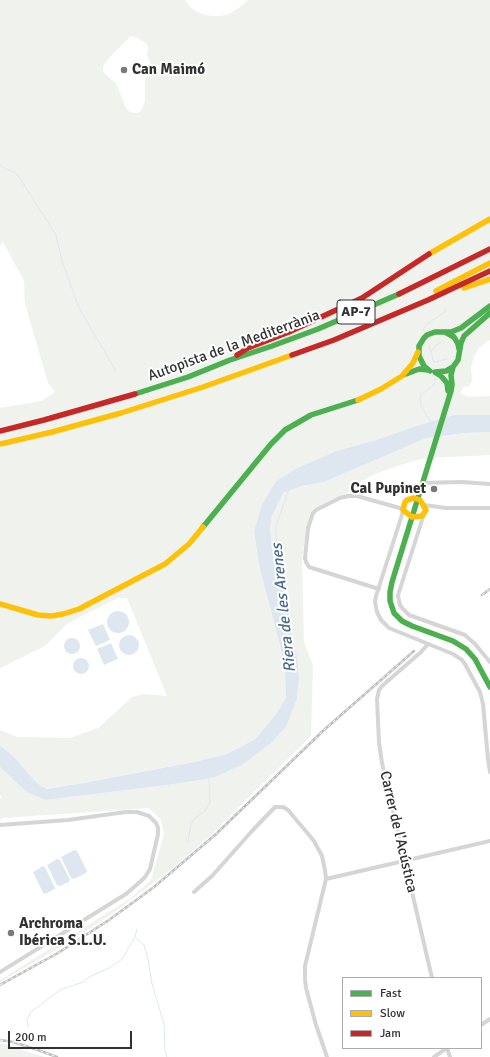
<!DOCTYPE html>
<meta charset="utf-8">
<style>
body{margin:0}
#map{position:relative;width:490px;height:1057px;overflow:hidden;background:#fff;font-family:Signika,sans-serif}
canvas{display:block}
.legend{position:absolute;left:342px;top:977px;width:140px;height:72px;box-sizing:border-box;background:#fff;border:1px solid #adadad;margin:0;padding:5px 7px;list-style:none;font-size:12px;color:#313131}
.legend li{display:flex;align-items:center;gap:8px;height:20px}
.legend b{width:20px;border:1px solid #adadad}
.scale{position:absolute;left:8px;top:1031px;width:124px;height:18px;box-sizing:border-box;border:2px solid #313131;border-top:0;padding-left:5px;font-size:12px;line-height:14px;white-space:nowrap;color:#313131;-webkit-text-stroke:3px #fff;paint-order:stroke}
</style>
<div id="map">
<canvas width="490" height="1057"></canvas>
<ul class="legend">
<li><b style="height:5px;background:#4caf50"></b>Fast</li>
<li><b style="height:5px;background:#ffc107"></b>Slow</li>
<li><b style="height:5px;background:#c62828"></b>Jam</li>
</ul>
<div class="scale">200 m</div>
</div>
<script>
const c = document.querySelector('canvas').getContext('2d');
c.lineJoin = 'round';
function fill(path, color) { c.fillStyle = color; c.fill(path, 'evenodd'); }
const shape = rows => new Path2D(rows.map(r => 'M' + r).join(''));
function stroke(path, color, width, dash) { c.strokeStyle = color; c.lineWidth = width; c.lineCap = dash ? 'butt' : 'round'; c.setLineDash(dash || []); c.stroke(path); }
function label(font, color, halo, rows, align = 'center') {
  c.font = font + ' Signika,sans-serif'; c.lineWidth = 4; c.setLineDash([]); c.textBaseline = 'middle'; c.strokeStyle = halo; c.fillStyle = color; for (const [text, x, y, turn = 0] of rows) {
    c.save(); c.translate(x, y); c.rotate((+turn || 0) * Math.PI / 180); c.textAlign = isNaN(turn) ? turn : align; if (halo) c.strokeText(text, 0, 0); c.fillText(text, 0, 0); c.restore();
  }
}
fill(shape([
 [0,0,185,0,190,7,197,12,205,15,215,16,220,16,229,14,240,7,248,0,490,0,490,340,480,347,474,356,471,367,472,381,469,386,464,387,460,393,468,397,490,396,490,415,454,415,413,427,376,440,336,451,297,468,276,481,254,531,259,566,279,641,285,671,286,699,276,714,255,739,227,754,199,761,89,782,47,789,37,783,13,756,0,745,0,730,17,737,70,738,98,728,132,697,144,694,167,696,127,598,118,598,68,623,45,646,1,668,0,669,0,408,41,401,55,392,48,383,25,304,24,281,3,242,0,245],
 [131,36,135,37,146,43,148,47,147,55,150,62,150,67,147,74,145,82,145,99,143,107,141,111,137,113,133,113,129,111,126,108,116,83,105,74,103,71,103,67,109,58],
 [490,432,490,455,426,458,400,465,373,475,352,487,348,493,313,509,310,514,306,528,302,561,304,642,313,666,311,736,210,836,178,864,120,908,73,940,0,982,0,980,131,898,151,880,164,834,161,820,149,808,4,818,0,820,0,799,2,797,0,795,0,767,46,800,167,785,213,778,242,765,286,727,297,656,289,622,281,575,274,562,270,529,272,516,283,492,302,486,324,482,427,438,466,433],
 [0,1043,45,1057,0,1057]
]), '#f0f3ed');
fill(shape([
 [454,415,490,415,490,432,466,433,427,438,324,482,302,486,283,493,272,516,270,529,274,562,281,575,289,622,297,656,299,678,297,698,286,727,271,743,242,765,213,778,167,785,46,800,27,792,0,767,0,745,13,756,37,783,47,789,89,782,199,761,227,754,255,739,276,714,286,698,285,671,279,641,259,566,254,531,262,505,276,481,297,468,336,451,376,440,413,427],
 '107 622a11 11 0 1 1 22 0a11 11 0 1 1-22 0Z',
 [103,624,110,640,96,646,88,630],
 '119 645a10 10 0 1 1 20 0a10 10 0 1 1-20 0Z',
 '64 646a8 8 0 1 1 16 0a8 8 0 1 1-16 0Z',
 [111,643,118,659,104,665,97,649],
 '73 666a8 8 0 1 1 16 0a8 8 0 1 1-16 0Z',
 [74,850,77,851,87,871,86,873,74,879,71,878,61,857],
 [57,859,60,860,70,880,69,882,60,886,57,885,47,865],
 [43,866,45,867,55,888,55,889,45,894,43,893,33,872]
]), '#dee7f0');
stroke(shape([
 [0,166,17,174,56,235,62,261,79,308,116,371],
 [423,331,424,328,427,324,446,311],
 [429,345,434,363],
 [431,352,436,345,442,342],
 [434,362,447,359],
 [431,422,421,406,420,398,421,395,434,385,435,382,435,378],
 [279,572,277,559,276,526,289,489],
 [188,841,191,825,194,819,205,811,209,805,210,801,209,778],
 [136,938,144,945,148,959,152,984,164,1024,165,1050,167,1057],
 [28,1027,27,1019,31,1012,60,990,83,982,89,977,109,968,121,960,125,954,135,937,137,929]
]), '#dee7f0', 1);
stroke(shape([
 [422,483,461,482,490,484],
 [424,505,446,508,490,508],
 [403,510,401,518,376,596,375,602,377,612,381,620,389,628,453,654,462,660,465,664,480,692,483,704,488,759,490,772],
 [424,514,399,592,398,596,400,605,402,608,409,615,465,635,475,644,490,662],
 [379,589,309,567,306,562,305,558,308,528,313,513,316,510,340,498,348,496,357,496,403,509],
 [428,644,421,652,382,686,379,690,377,699,379,742,382,763,432,978],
 [0,825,68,820,126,812,137,812,149,816,156,823,158,828,158,834,150,869,145,877,141,881,126,894,0,972],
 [326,879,490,841],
 [194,892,212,876,252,831,275,807,283,807,288,810,314,841,322,856,325,870,326,879,305,966,305,979,306,988,316,1025,327,1057],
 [481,1025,490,1019],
 [447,1048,450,1057],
 [434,1057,447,1048]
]), '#d5d5d5', 4);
stroke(shape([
 [445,332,454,337,458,344,459,349],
 [453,367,451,375,452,385,451,391,392,582,390,592,390,601,394,613,402,621,412,626,453,641,466,649,475,659,490,687],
 [430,371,424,366,419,356,419,346,424,338,427,335,435,332,451,332,461,328,490,306],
 [435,372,446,371,453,367,458,360,461,343,464,336,490,313],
 [436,373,441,376,447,383,448,391],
 [406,374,419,369,428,370],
 [135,394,188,377,230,360,272,346,318,329,399,294],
 [203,527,271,444,285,430,311,415,358,400]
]), '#4caf50', 5.5);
stroke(shape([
 [429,254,490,219],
 [464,288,490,279],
 [436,291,490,263],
 [358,400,381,389,402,376,413,363,418,352],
 [0,444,52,432,121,413,203,387,292,355],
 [414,498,420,500,426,510,422,516,412,517,403,510,405,502,407,500,414,498],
 [0,604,38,615,52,616,63,614,79,609,165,564,189,544,203,527]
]), '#ffc107', 5.5);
stroke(shape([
 [399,294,490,249],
 [237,355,248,348,289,332,362,298,429,254],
 [292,355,334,340,428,300,490,271],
 [0,431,44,420,135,394]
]), '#c62828', 5.5);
const rail = shape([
 [482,595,490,589],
 [0,985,58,953,109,920,154,887,215,835,325,729,414,651],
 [0,1040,13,1042,38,1050,57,1057]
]);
stroke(rail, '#bdbdbd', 2.5);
stroke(rail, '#fff', 1, [3]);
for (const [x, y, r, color] of [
 [124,70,4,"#797979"],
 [434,489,4,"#797979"],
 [11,933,4,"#797979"]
]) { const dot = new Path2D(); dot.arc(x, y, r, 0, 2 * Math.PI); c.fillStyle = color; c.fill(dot); stroke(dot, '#fff', 1.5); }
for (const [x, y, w] of [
 [356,312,38]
]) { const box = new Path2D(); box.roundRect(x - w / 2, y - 12, w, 24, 3); c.fillStyle = '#fff'; c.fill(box); stroke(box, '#313131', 1); }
label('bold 14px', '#313131', null, [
 ["AP-7",356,312]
]);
label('bold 15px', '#313131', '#fff', [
 ["Can Maimó",132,70],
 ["Cal Pupinet",426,489,"right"],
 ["Archroma",19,924],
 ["Ibérica S.L.U.",19,941]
], 'left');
label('15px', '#313131', '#fff', [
 ["Autopista de la Mediterrània",234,346,-20],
 ["Carrer de l'Acústica",398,832,77]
]);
label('italic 16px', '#486b8b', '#fff', [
 ["Riera de les Arenes",284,608,-96]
]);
</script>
